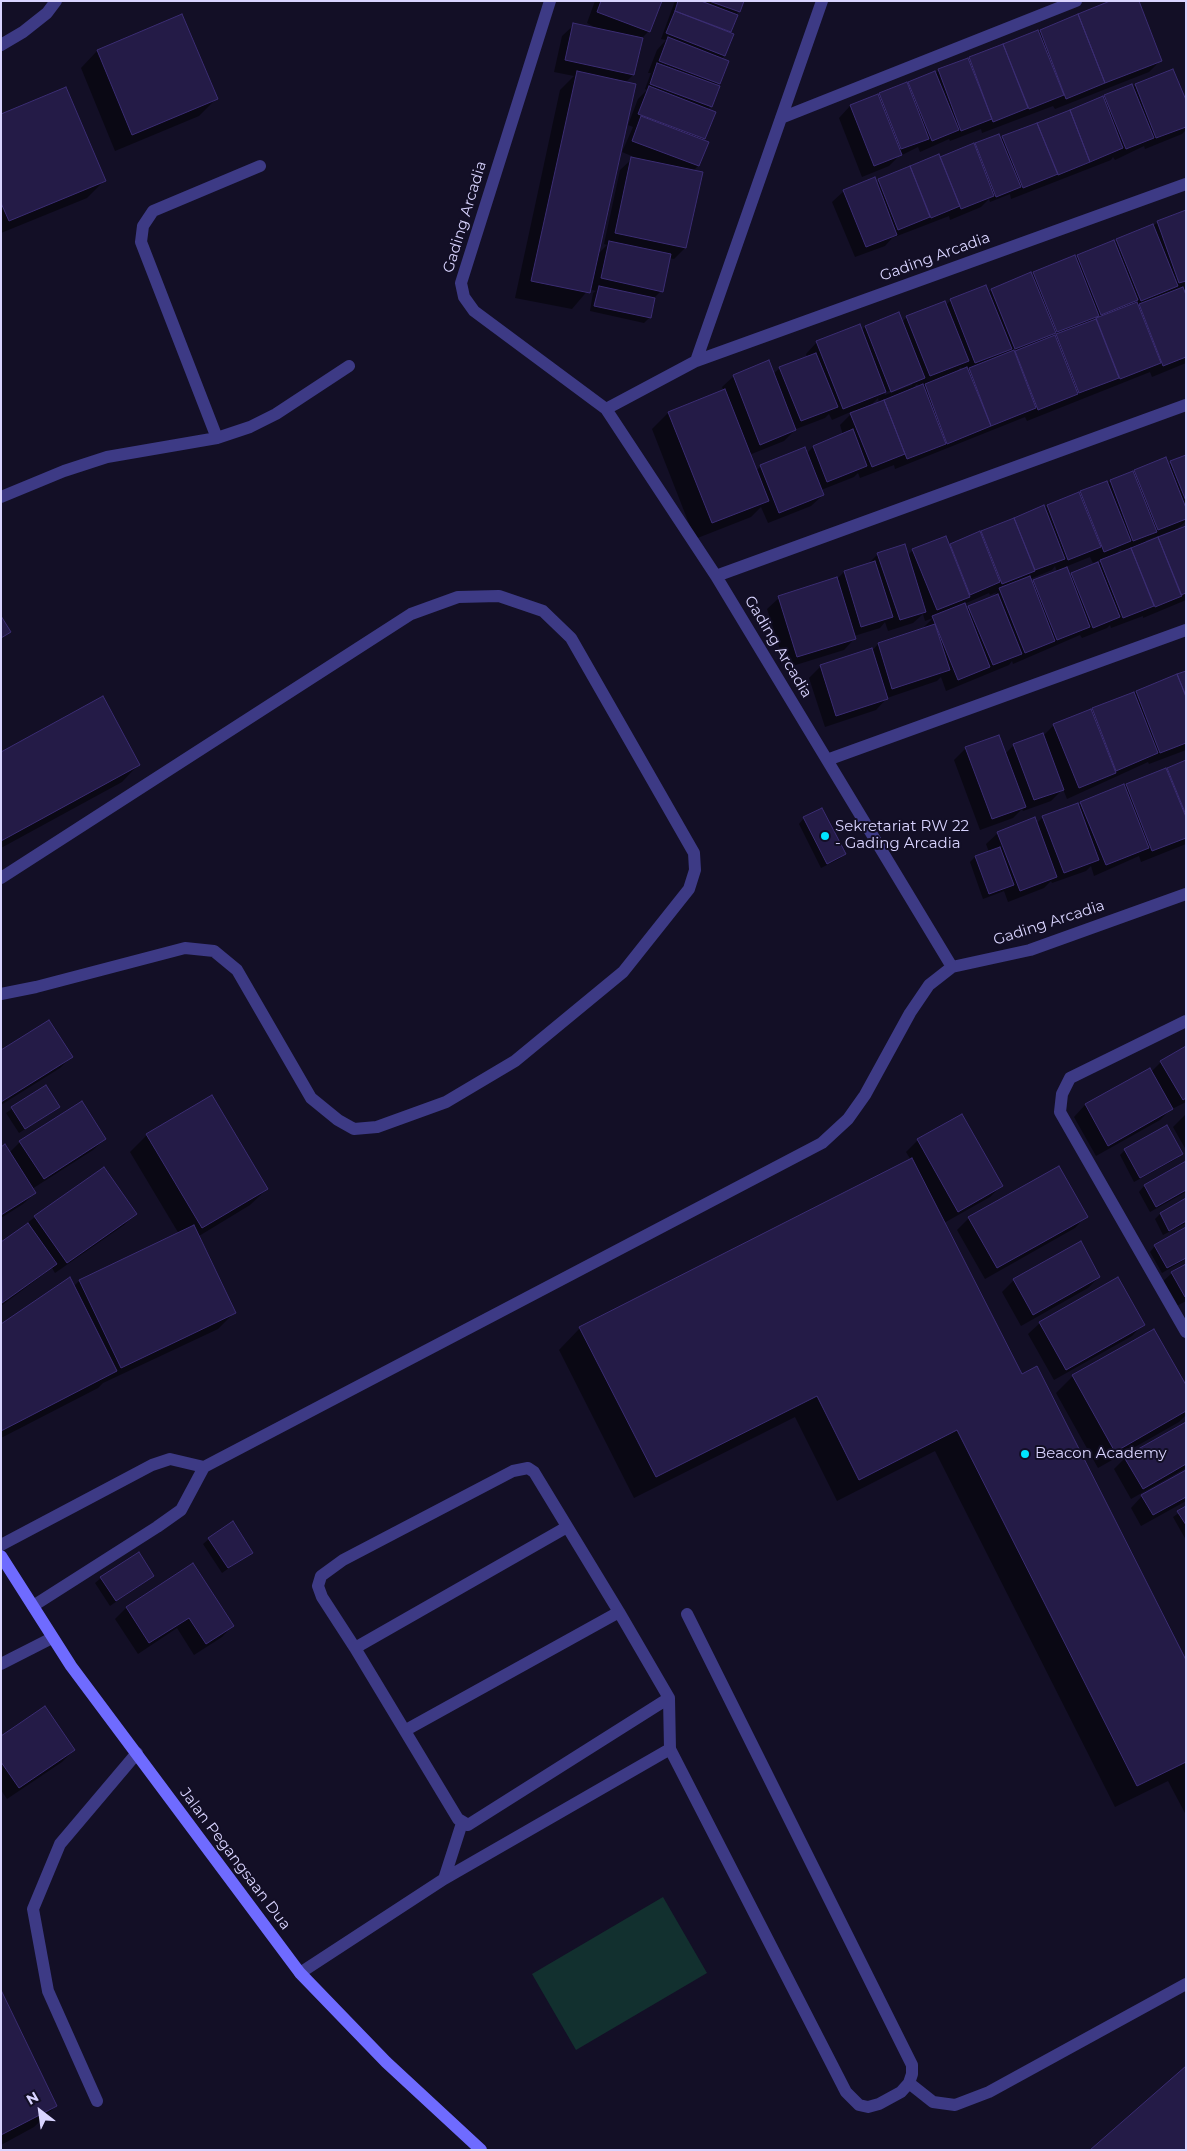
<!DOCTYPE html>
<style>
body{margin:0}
#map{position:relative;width:1187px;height:2151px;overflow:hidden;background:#130f26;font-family:Montserrat,sans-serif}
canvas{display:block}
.frame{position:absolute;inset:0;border:2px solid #d9d4ff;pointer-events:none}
.north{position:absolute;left:15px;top:2086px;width:50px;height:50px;-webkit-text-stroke:4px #130f26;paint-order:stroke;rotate:330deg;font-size:14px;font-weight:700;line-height:20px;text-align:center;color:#d9d4ff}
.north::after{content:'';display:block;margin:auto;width:18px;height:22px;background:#d9d4ff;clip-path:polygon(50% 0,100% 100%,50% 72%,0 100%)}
</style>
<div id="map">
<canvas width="1187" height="2151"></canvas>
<div class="frame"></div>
<div class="north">N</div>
</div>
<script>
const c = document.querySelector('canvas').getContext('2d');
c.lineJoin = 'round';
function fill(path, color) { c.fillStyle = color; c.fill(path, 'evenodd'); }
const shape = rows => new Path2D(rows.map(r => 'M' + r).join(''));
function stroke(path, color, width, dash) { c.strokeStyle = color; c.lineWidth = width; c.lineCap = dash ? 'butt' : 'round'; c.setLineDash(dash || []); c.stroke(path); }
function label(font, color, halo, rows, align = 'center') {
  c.font = font + ' Montserrat,sans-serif'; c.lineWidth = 4; c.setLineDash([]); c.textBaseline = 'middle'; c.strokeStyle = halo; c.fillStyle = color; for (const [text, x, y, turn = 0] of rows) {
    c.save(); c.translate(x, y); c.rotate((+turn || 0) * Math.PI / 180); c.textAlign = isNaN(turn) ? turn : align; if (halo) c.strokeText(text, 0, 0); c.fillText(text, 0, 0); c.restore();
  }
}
fill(shape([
 [663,1897,707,1973,576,2050,532,1974]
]), '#12302f');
fill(shape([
 [595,1,661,1,649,31,641,39,633,75,625,83,597,255,607,245,604,244,620,170,634,157,622,152,633,127,628,125,638,99,647,90,645,89,651,73,648,73,657,50,666,40,661,39,675,1,743,1,728,33,724,56,721,59,728,61,716,86,711,106,707,110,714,113,702,141,698,166,693,171,685,248,674,259,669,258,661,291,653,299,650,317,644,323,590,311,593,293,596,291,589,289,572,309,515,298,560,90,574,76,554,72,562,36,574,25,601,31,587,23],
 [1038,31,1161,60,1149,72,1055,109,1053,106,982,133,981,129,950,141,949,139,920,152,918,147,898,157,889,166,862,177,839,118,850,106,907,85,935,74,939,70],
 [97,51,216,99,199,116,115,151,81,68],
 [1136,85,1186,104,1186,130,1182,134,1145,149,1144,146,1115,160,1113,157,1111,160,1011,199,1010,194,990,202,989,199,981,207,950,220,949,216,892,238,885,246,855,257,832,202,844,191,876,183,939,156,939,158,976,144,1000,140,1105,96,1132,88],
 [1,115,104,181,87,198,1,233],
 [1186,212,1186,363,1152,377,1150,372,1027,421,1025,417,895,469,894,465,860,478,858,473,854,477,821,490,823,495,811,506,768,523,761,507,751,517,695,539,652,429,668,413,724,391,722,387,734,376,773,374,780,368,807,357,806,354,817,342,861,331,865,327,899,314,902,322,907,317,945,306,951,300,988,293,991,290,1031,274,1031,275,1114,243,1117,240,1153,226,1158,222],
 [961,367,963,371,954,374],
 [912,382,912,385,885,395,884,393],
 [917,384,919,387,911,390],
 [878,398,879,403,869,407],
 [855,410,840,425,843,435,813,447,807,453,761,466,756,471,749,455,784,441,796,429,825,418,829,414,832,420],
 [1186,456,1186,521,1177,529,1147,540,1142,545,1186,528,1186,600,1143,618,1143,616,1111,628,1110,625,1107,628,1082,638,1080,635,1013,664,1012,661,1009,665,946,691,941,677,937,681,887,698,876,710,825,727,809,678,821,666,872,651,878,644,922,629,933,618,925,621,923,614,913,623,888,631,885,622,880,628,854,636,855,638,844,650,786,668,767,609,779,598,836,580,844,572,868,564,878,554,907,556,913,550,949,546,1044,507,1044,509,1047,506,1081,492,1107,484,1111,481,1135,471,1168,465],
 [1121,549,1122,553,1114,556],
 [1090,557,1093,563,1104,558,1098,564,1069,576,1065,567],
 [1055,566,1057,572,1031,584,1030,579,1052,570],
 [997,592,991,598,966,610,964,604,989,593,990,595],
 [1186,672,1186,750,1149,764,1148,762,1067,799,1063,789,1051,801,1023,811,1022,809,1013,818,980,830,954,760,966,748,1005,754,1014,745,1043,736,1054,725],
 [1,754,138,765,122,782,1,848],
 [1186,762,1186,844,1141,862,1139,856,1094,876,1091,866,1086,871,1052,883,1051,881,1044,888,1008,902,1004,891,983,899,970,862,975,857,989,852,986,844,998,833,1036,824,1043,817,1078,806,1081,803],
 [804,818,845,854,839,859,821,868,799,824],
 [1186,1048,1186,1102,1170,1110,1160,1120,1096,1156,1074,1117,1085,1105,1150,1070,1151,1072,1161,1062],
 [1,1051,71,1057,60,1068,1,1105],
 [45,1086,59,1107,19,1133,6,1113],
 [211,1097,267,1189,250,1205,199,1236,235,1312,218,1329,103,1383,98,1388,1,1438,1,1326,73,1287,79,1281,179,1234,130,1152,147,1135],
 [1186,1114,1186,1150,1173,1127],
 [105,1139,93,1150,32,1189,35,1193,23,1204,1,1218,1,1148,9,1153,20,1142],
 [918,1140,1001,1186,990,1197,944,1223,1022,1376,1186,1663,1186,1815,1168,1781,1115,1807,935,1451,837,1501,795,1417,634,1498,559,1350,580,1328,911,1160,906,1152],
 [1125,1150,1181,1153,1176,1159,1134,1182,1120,1155],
 [1185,1163,1186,1192,1150,1212,1139,1192,1144,1186],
 [1058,1167,1086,1216,1075,1228,985,1279,957,1230,969,1218],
 [1186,1200,1186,1223,1163,1235,1155,1219,1160,1214],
 [135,1214,124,1225,55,1273,52,1268,1,1306,1,1243,35,1217],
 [1186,1229,1186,1259,1162,1273,1150,1252,1155,1246],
 [1186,1265,1186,1301,1173,1308,1160,1284,1172,1273],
 [1099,1277,1088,1288,1021,1326,1002,1292,1014,1280],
 [1040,1323,1143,1324,1132,1336,1054,1380,1028,1334],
 [1073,1376,1186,1388,1186,1415,1179,1422,1098,1468,1056,1393],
 [1186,1423,1186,1468,1131,1499,1114,1469,1125,1458],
 [1186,1472,1186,1501,1141,1526,1131,1508,1142,1496],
 [1186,1508,1186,1540,1173,1517],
 [209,1539,251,1552,222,1573,203,1544],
 [193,1565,233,1625,222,1637,194,1655,177,1628,138,1654,115,1619,126,1608],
 [153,1576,110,1606,95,1583,101,1578],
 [1,1737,74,1750,62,1762,7,1799,1,1790],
 [1,1993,56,2106,34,2127,1,2145]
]), '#0007');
const building = shape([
 [601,1,662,1,650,32,597,12,601,1],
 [678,1,701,1,738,15,731,32,675,11,678,1],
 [709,1,744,1,740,12,709,1],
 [1110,1,1139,1,1162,61,1105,83,1078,14,1110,1],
 [675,11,734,34,725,56,666,33,675,11],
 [182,14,218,99,132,135,97,50,182,14],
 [1078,14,1105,83,1066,99,1040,30,1078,14],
 [573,23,643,38,634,75,565,60,573,23],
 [1038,30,1064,95,1029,109,1003,44,1038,30],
 [668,37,729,61,720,84,659,61,668,37],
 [1003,44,1028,108,993,122,969,57,1003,44],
 [968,58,992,119,961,131,938,69,968,58],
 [657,63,720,86,712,107,650,84,657,63],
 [1173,69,1186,100,1186,127,1156,138,1135,84,1173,69],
 [577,71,636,84,590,293,531,281,577,71],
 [935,71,959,130,932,141,908,82,935,71],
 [907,82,929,139,901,149,879,93,907,82],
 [1132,84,1154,138,1126,149,1104,95,1132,84],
 [649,86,716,112,705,139,638,114,649,86],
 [66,87,106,181,9,221,1,203,1,114,66,87],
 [878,94,902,155,874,166,850,105,878,94],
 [1103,96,1123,148,1090,162,1070,110,1103,96],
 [1070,110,1090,162,1058,175,1037,123,1070,110],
 [641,116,709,142,699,166,632,141,641,116],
 [1037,123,1058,174,1023,188,1002,136,1037,123],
 [999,134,1021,187,996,197,975,143,999,134],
 [974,143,994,196,961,209,940,157,974,143],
 [939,154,960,206,931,218,910,166,939,154],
 [631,157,703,172,686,248,615,233,631,157],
 [910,166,930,217,898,230,878,179,910,166],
 [875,177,897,235,866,247,843,190,875,177],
 [1186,210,1186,281,1179,283,1157,221,1186,210],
 [1153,224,1178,286,1141,301,1116,239,1153,224],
 [1114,240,1138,300,1101,315,1077,255,1114,240],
 [609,241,671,254,663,292,601,278,609,241],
 [1075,255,1099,316,1057,332,1033,272,1075,255],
 [1031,272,1056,333,1015,349,991,289,1031,272],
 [986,285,1012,349,975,363,950,299,986,285],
 [599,286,655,298,651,318,594,306,599,286],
 [1183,287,1186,295,1186,357,1163,366,1139,304,1183,287],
 [945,301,969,361,930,376,906,316,945,301],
 [1137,302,1161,363,1120,379,1096,318,1137,302],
 [899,312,925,378,891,392,865,326,899,312],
 [1096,319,1119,378,1079,393,1056,334,1096,319],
 [860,324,886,392,843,409,816,341,860,324],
 [1055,335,1078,394,1038,410,1015,351,1055,335],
 [1014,350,1036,408,991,426,969,368,1014,350],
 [816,353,838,407,801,421,779,367,816,353],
 [769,360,796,430,760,445,733,375,769,360],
 [967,367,991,426,947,444,925,384,967,367],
 [923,384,946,444,907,459,884,400,923,384],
 [725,389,769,501,712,523,668,412,725,389],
 [884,400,905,454,872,467,850,413,884,400],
 [853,429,867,466,827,482,813,446,853,429],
 [805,447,824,495,779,513,760,465,805,447],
 [1186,455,1186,501,1170,461,1186,455],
 [1166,457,1186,508,1186,519,1158,530,1134,470,1166,457],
 [1133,471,1157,532,1133,541,1110,480,1133,471],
 [1107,481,1131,541,1104,552,1080,491,1107,481],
 [1079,492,1101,547,1068,560,1047,505,1079,492],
 [1044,505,1065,559,1035,570,1014,518,1044,505],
 [1014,518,1035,571,1002,584,981,531,1014,518],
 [1186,526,1186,593,1181,595,1158,537,1186,526],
 [980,531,1000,582,970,595,950,544,980,531],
 [946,536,970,597,937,610,912,549,946,536],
 [1158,537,1182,596,1155,607,1131,548,1158,537],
 [905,544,926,612,900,620,877,553,905,544],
 [1131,548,1154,606,1123,618,1100,560,1131,548],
 [875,561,893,617,861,627,844,571,875,561],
 [1098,562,1120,617,1093,628,1071,573,1098,562],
 [1067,567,1090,627,1057,640,1033,580,1067,567],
 [1030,576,1055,641,1025,653,999,588,1030,576],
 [837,577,856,639,797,657,778,596,837,577],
 [998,594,1022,654,993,665,968,606,998,594],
 [965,603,990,667,958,680,932,616,965,603],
 [1,616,11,632,1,638,1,616],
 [935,624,950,670,892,689,878,643,935,624],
 [872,648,888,699,836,716,820,665,872,648],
 [1186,671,1186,696,1177,674,1186,671],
 [1177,674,1186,697,1186,743,1160,753,1136,691,1177,674],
 [1134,692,1158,753,1116,771,1092,708,1134,692],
 [103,696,140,765,1,841,1,752,103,696],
 [1091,709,1116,773,1079,788,1053,724,1091,709],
 [1043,733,1064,790,1034,800,1013,744,1043,733],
 [999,735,1026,807,992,819,965,747,999,735],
 [1186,760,1186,815,1167,768,1186,760],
 [1166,768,1186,817,1186,838,1152,851,1126,784,1166,768],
 [1124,784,1149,848,1106,865,1080,802,1124,784],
 [1078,803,1099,860,1064,873,1042,816,1078,803],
 [822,808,846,854,827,864,803,817,822,808],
 [1035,817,1057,877,1020,891,997,832,1035,817],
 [1000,847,1014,885,989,894,975,856,1000,847],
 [49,1020,73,1057,1,1102,1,1050,49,1020],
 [1186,1046,1186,1098,1183,1100,1160,1061,1186,1046],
 [1150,1068,1173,1109,1108,1146,1085,1104,1150,1068],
 [46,1085,60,1107,25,1129,11,1107,46,1085],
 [212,1095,268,1189,202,1228,146,1134,212,1095],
 [82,1101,106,1139,44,1179,19,1141,82,1101],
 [962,1114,1003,1186,958,1212,917,1139,962,1114],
 [1167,1125,1183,1154,1140,1178,1124,1149,1167,1125],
 [5,1144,36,1193,1,1215,1,1147,5,1144],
 [912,1158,1022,1374,1037,1366,1186,1660,1186,1762,1137,1786,957,1430,859,1480,817,1396,656,1477,579,1327,912,1158],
 [1186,1161,1186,1190,1156,1207,1144,1185,1186,1161],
 [1059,1166,1088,1217,997,1268,968,1217,1059,1166],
 [104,1167,137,1214,67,1263,34,1216,104,1167],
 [1186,1198,1186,1221,1169,1231,1160,1213,1186,1198],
 [28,1223,57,1264,2,1303,1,1242,28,1223],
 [194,1225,236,1313,121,1368,79,1280,194,1225],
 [1186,1227,1186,1258,1167,1268,1154,1245,1186,1227],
 [1081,1241,1100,1277,1033,1315,1013,1279,1081,1241],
 [1186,1264,1186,1297,1185,1297,1171,1272,1186,1264],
 [70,1277,117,1371,1,1431,1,1324,70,1277],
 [1118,1277,1145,1325,1066,1370,1039,1322,1118,1277],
 [1154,1329,1186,1385,1186,1411,1115,1452,1072,1375,1154,1329],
 [1186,1422,1186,1464,1143,1489,1124,1457,1186,1422],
 [1186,1470,1186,1497,1153,1515,1141,1495,1186,1470],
 [1186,1506,1186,1525,1177,1511,1186,1506],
 [233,1521,253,1553,228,1568,208,1538,233,1521],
 [139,1552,154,1576,116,1601,100,1577,139,1552],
 [193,1563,234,1626,206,1644,189,1618,149,1643,126,1607,193,1563],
 [45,1706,75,1750,19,1788,1,1762,1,1736,45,1706],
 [1,1990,57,2106,1,2135,1,1990],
 [1186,2066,1186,2150,1090,2150,1186,2066]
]);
fill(building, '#241b47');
stroke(building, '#3b2d73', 1);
stroke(shape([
 [1,45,23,32,47,13,56,1],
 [217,438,141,242,143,226,153,211,260,166],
 [1,497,64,471,107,457,217,438,250,427,276,414,349,366],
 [1,878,411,614,458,597,499,596,543,611,571,638,694,853,695,870,689,889,623,972,515,1061,446,1102,377,1127,354,1129,338,1120,311,1098,237,970,214,951,185,948,36,987,1,994],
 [619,1612,534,1472,528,1468,513,1471,343,1560,321,1576,318,1586,322,1597,355,1648,458,1819,468,1825,669,1698],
 [355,1648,567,1527],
 [1,1664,52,1638],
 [406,1730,619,1612,669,1698,670,1749,846,2092,859,2105,868,2107,879,2104,901,2092,909,2083,912,2074,912,2065,687,1614],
 [444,1879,462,1823],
 [300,1973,444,1879,670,1749],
 [909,2083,933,2102,955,2105,989,2092,1186,1984],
 [97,2101,48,1991,33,1909,60,1844,137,1753]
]), '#3d3a85', 12);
stroke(shape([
 [550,1,461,283,464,297,474,311,606,409,716,576,952,967],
 [781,118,1076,1],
 [696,361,822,1],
 [606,409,696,361,1186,184],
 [716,576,1186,405],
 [827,760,1186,630],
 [1186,1021,1070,1078,1062,1094,1060,1112,1186,1332],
 [1,1545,152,1465,170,1459,204,1467],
 [33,1606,157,1527,181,1510,204,1467,822,1143,848,1119,865,1095,910,1013,929,985,952,967,1030,950,1186,894]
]), '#3d3a85', 12);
stroke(shape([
 [1,1556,71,1666,300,1973,386,2062,481,2150]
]), '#6f6bff', 12);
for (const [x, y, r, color] of [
 [825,836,5,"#00e5ff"],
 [1025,1454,5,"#00e5ff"]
]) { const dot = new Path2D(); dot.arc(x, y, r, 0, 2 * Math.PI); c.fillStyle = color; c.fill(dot); stroke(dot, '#130f26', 2); }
label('15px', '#d9d4ff', '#130f26', [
 ["Gading Arcadia",465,217,-73],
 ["Gading Arcadia",935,257,-20],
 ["Gading Arcadia",778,647,59],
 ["Gading Arcadia",1049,923,-18],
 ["Jalan Pegangsaan Dua",235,1859,53]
]);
label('15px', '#d9d4ff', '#130f26', [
 ["Sekretariat RW 22",835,827],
 ["- Gading Arcadia",835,844],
 ["Beacon Academy",1035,1454]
], 'left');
</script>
